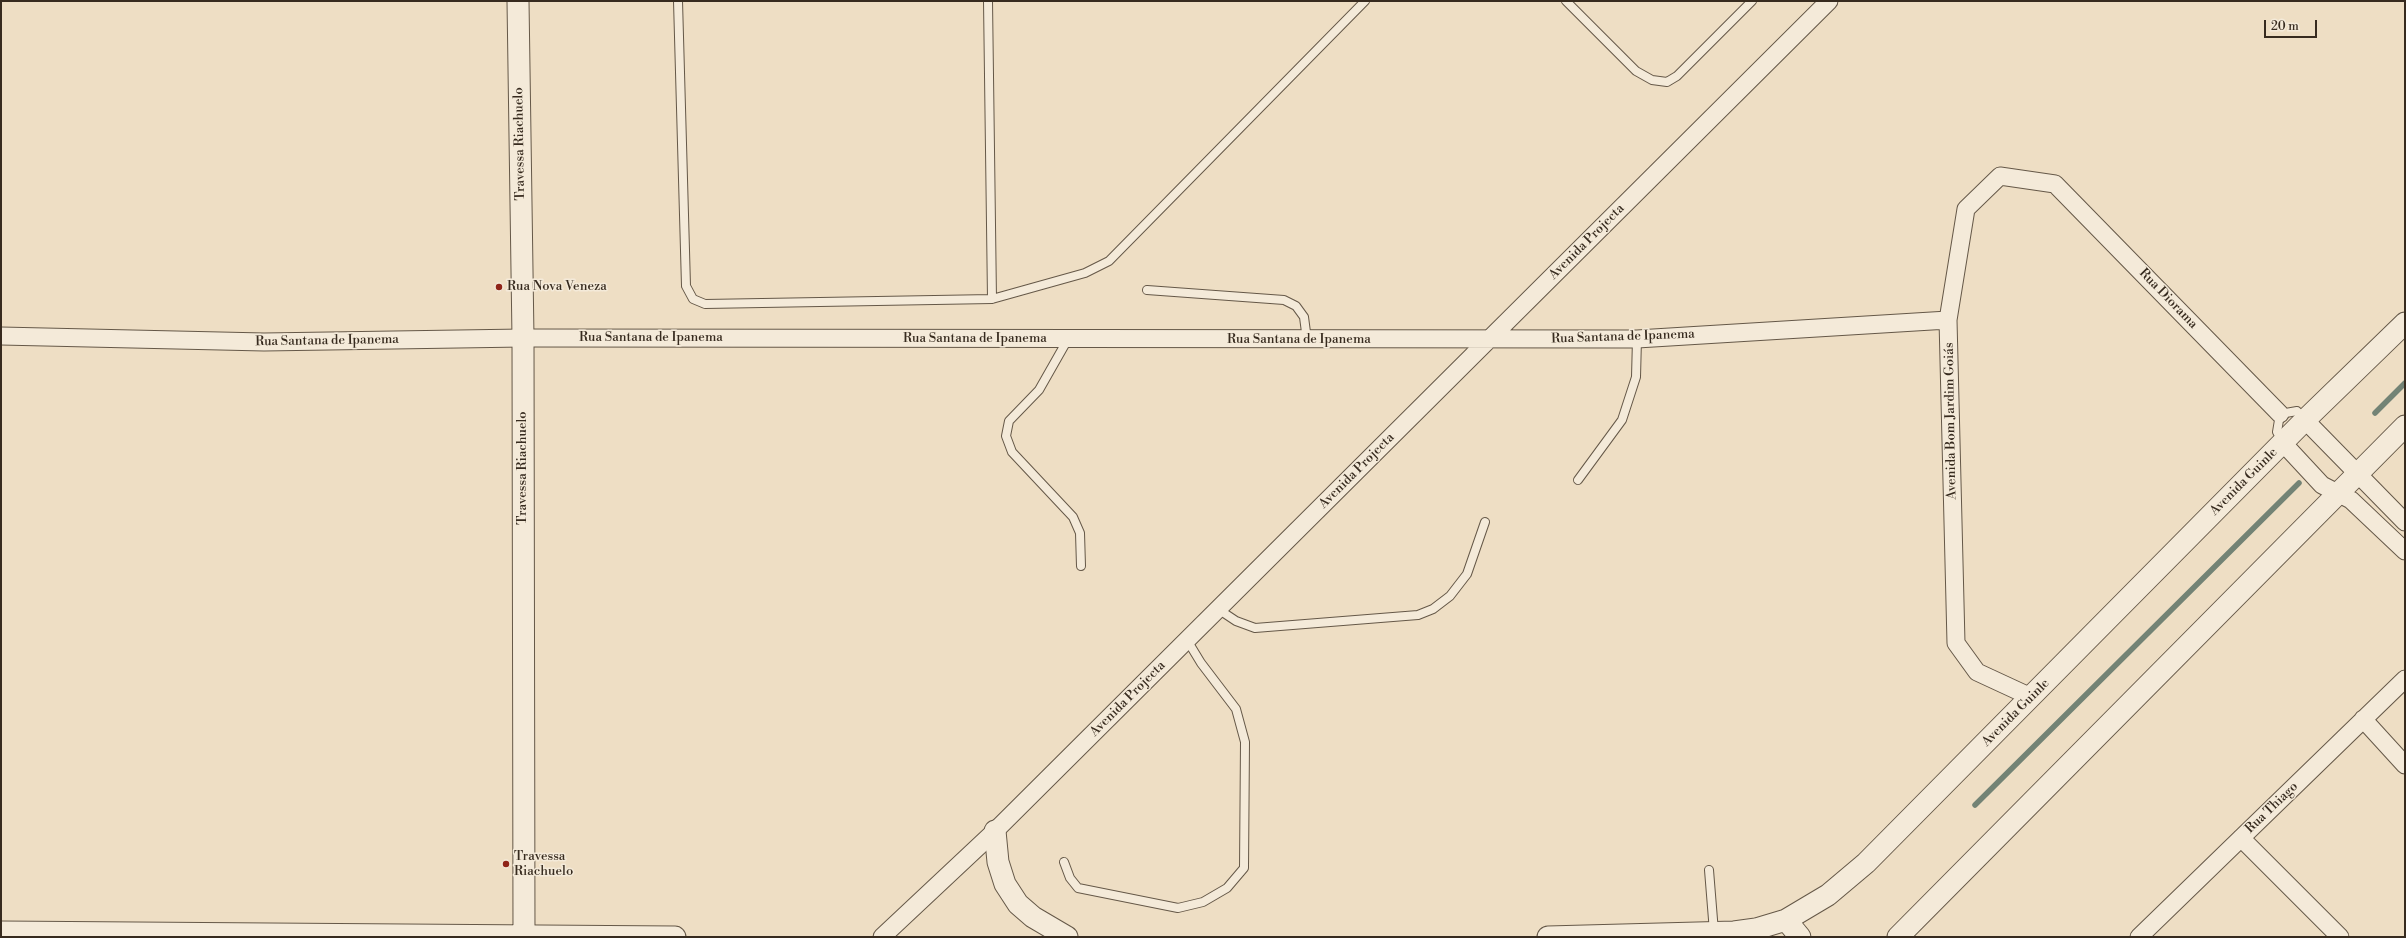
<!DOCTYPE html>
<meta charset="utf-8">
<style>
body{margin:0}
#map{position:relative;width:2406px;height:938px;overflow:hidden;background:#eedec4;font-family:"Libre Bodoni",serif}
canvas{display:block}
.frame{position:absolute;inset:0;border:2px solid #372b1f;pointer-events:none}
.scale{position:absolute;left:2264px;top:20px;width:53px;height:18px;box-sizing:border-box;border:2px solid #372b1f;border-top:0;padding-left:5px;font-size:12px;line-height:14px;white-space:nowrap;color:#372b1f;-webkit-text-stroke:3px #f4ead9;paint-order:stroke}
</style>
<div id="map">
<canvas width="2406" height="938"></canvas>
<div class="frame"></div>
<div class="scale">20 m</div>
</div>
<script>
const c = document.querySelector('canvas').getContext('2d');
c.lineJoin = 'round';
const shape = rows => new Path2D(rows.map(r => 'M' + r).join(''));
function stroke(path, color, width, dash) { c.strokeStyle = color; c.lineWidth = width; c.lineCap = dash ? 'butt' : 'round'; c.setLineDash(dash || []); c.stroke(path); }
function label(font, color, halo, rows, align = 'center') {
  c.font = font + ' "Libre Bodoni",serif'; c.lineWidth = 3; c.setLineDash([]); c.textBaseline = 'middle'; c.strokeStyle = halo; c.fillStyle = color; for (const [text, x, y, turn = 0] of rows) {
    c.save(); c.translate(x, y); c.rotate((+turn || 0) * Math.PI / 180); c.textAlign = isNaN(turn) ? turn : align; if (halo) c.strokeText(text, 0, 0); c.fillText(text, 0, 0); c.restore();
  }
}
stroke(shape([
 [2375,413,2405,383],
 [1975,805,2299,483]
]), '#738375', 5.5);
const service = shape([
 [678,1,686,286,693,299,705,304,992,299,1085,273,1109,261,1365,1],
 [988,1,992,299],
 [1566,1,1636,71,1652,80,1667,82,1677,76,1752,1],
 [1147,290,1284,300,1296,306,1304,317,1307,340],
 [1068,339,1039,390,1009,421,1006,436,1012,452,1073,517,1080,533,1081,566],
 [2283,442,2277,432,2280,414,2297,411,2305,419],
 [1578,480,1622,420,1636,377,1637,339],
 [1218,609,1236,621,1255,628,1418,615,1433,609,1450,596,1467,574,1485,522],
 [1064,862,1070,878,1078,888,1178,908,1203,902,1227,888,1244,868,1245,742,1236,709,1201,663,1187,640],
 [1709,870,1714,932]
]);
const minor = shape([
 [1,336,264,342,523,338,1637,339,1948,320],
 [2305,420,2405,522],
 [2283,443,2322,485,2351,500,2405,551],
 [2031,697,1977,672,1956,643,1948,320,1966,209,2000,176,2055,184,2280,414],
 [2363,719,2405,765],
 [2241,838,2340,937],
 [882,937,995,831,1829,1],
 [2139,937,2405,679]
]);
const tertiary = shape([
 [518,1,523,338,524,937],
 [995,831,998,862,1005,884,1018,904,1033,917,1067,937],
 [1786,920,1800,937],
 [1,932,675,937],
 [1548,937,1734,932,1756,929,1786,920,1828,895,1866,863,2305,420,2405,323],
 [1898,937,2405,426]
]);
stroke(service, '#655848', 10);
stroke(minor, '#655848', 19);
stroke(tertiary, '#655848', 23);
stroke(service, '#f4ead9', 8);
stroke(minor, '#f4ead9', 17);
stroke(tertiary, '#f4ead9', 21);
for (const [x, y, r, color] of [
 [499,287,4,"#8f2418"],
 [506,864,4,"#8f2418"]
]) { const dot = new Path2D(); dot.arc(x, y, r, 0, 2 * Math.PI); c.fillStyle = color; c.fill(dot); stroke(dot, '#f4ead9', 1.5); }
label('13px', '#372b1f', '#f4ead9', [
 ["Travessa Riachuelo",520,144,-91],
 ["Avenida Projecta",1587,242,-45],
 ["Rua Diorama",2168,299,46],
 ["Rua Santana de Ipanema",1623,337,-2],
 ["Rua Santana de Ipanema",651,338],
 ["Rua Santana de Ipanema",975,339],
 ["Rua Santana de Ipanema",1299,340],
 ["Rua Santana de Ipanema",327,341,-1],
 ["Avenida Bom Jardim Goiás",1951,421,-91],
 ["Travessa Riachuelo",523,468,-90],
 ["Avenida Projecta",1357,471,-45],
 ["Avenida Guinle",2244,482,-45],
 ["Avenida Projecta",1128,699,-45],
 ["Avenida Guinle",2016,713,-45],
 ["Rua Thiago",2272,808,-44]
]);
label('13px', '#372b1f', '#f4ead9', [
 ["Rua Nova Veneza",507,287],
 ["Travessa",514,857],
 ["Riachuelo",514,872]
], 'left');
</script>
